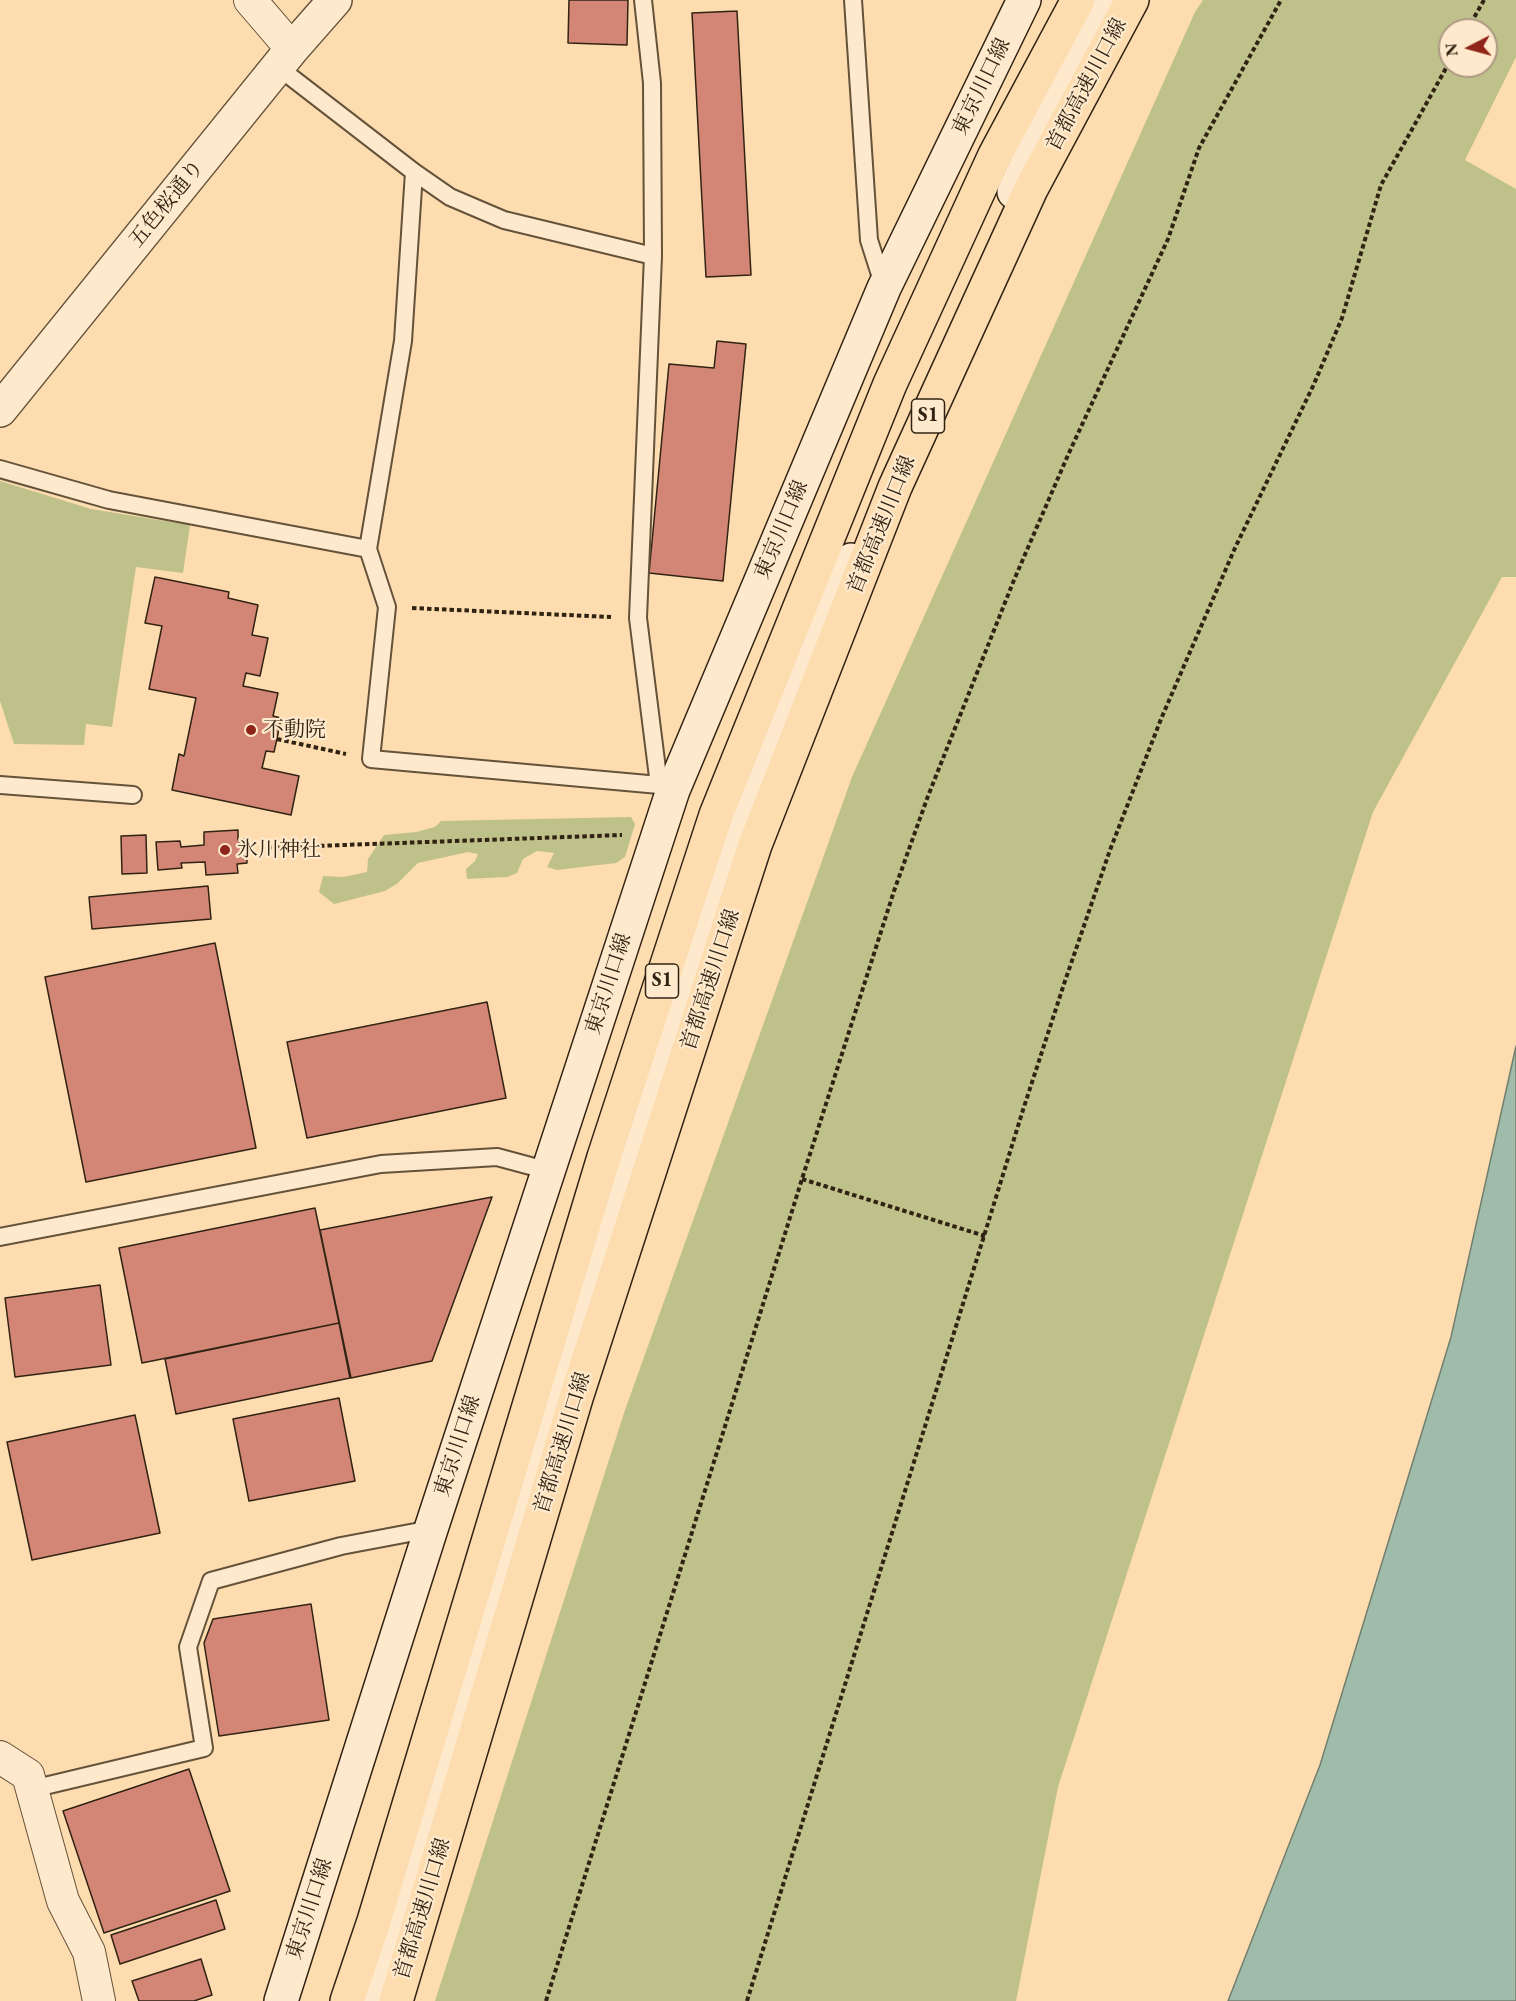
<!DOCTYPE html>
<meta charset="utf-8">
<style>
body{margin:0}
#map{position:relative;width:1516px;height:2001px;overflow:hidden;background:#fdddb0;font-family:"EB Garamond",serif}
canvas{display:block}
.north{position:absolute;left:1438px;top:18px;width:60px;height:60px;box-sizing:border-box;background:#fee9cc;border:2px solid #ac9a82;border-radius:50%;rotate:264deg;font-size:16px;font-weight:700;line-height:24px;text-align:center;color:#312313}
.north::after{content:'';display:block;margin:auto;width:21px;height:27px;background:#8f2418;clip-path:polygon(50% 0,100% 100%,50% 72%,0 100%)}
</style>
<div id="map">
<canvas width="1516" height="2001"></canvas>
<div class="north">N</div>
</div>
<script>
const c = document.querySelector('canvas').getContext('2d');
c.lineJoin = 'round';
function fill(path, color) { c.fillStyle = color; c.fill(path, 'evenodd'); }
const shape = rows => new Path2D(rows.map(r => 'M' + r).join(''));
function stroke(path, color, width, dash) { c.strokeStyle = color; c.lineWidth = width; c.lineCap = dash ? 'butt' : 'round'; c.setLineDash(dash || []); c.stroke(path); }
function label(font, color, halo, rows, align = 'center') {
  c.font = font + ' "EB Garamond","Noto Serif JP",serif'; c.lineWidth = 4.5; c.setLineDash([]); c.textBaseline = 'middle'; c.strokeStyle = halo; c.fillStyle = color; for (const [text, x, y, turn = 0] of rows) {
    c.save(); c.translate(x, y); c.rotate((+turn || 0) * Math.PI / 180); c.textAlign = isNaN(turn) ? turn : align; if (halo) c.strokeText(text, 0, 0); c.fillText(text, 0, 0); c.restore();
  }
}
fill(shape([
 [1203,0,1516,0,1516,57,1465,160,1516,189,1516,577,1502,577,1373,812,1058,1787,1016,2001,435,2001,625,1410,852,777,1195,12],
 [1450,30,1486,30,1486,66,1450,66],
 [0,481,91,509,190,525,183,573,136,567,112,727,86,724,84,745,14,744,0,701],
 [631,817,635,824,625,857,616,863,557,870,547,867,554,853,537,851,523,859,517,873,507,877,467,879,466,869,475,861,478,854,468,852,418,863,398,883,385,891,334,904,319,892,323,876,343,877,367,872,368,859,384,835,416,832,435,827,441,821]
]), '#bfc18b');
const water = shape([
 [1516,1046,1516,2001,1228,2001,1320,1765,1451,1337,1516,1046]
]);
fill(water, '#9fbcab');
stroke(water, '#737f6e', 1.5);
const building = shape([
 [569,0,628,0,627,45,568,43,569,0],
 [737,11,751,275,706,277,692,13,737,11],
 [717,341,746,344,723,581,649,573,669,364,714,368,717,341],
 [155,577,229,592,228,598,258,605,252,635,268,638,260,676,246,673,243,686,278,693,273,716,281,718,277,739,274,752,266,751,262,768,299,776,291,815,172,790,179,754,184,756,196,698,149,689,162,626,145,623,155,577],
 [238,830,238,840,246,839,247,863,237,864,238,873,206,875,205,862,181,863,182,868,158,870,156,842,180,841,181,847,204,845,204,832,238,830],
 [146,835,147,873,122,874,121,836,146,835],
 [208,886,211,919,92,929,89,897,208,886],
 [215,943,256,1148,86,1182,45,977,215,943],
 [487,1002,506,1098,307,1138,287,1042,487,1002],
 [492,1197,432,1361,351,1378,320,1230,492,1197],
 [315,1208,339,1323,142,1363,119,1248,315,1208],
 [100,1285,111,1365,15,1377,5,1298,100,1285],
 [339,1323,350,1378,176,1414,165,1359,339,1323],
 [339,1398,355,1481,249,1501,233,1419,339,1398],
 [135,1415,160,1533,32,1560,7,1442,135,1415],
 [311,1604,329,1720,219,1736,204,1643,213,1619,311,1604],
 [189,1769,230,1891,104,1933,63,1811,189,1769],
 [216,1900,225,1929,120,1964,111,1935,216,1900],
 [201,1959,212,1995,194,2001,139,2001,132,1981,201,1959]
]);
fill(building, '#d38675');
stroke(building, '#312313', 1.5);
const service = shape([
 [643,0,652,83,653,256,638,618,659,785,668,788],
 [853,0,869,240,884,287],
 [278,67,414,172,450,197,504,220,653,256],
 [414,172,403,341,368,549,387,607,371,759,659,785],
 [0,469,109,500,368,549],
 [0,785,133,795],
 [0,1237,381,1164,497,1157,549,1171],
 [32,1789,204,1748,188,1647,211,1581,341,1546,431,1529]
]);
const minor = shape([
 [250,0,292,49],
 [0,1757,28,1775,63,1901,89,1952,99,2001]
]);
const tertiary = shape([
 [0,410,292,49,335,0]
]);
const secondary = shape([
 [1014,192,1065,81,1109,0],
 [281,2001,431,1529,673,790,884,288,1024,0],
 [374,2001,721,858,851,560]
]);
const motorway = shape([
 [347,2001,374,1921,604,1157,716,815,890,384,995,155,1078,0],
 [396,2001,576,1398,755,845,895,487,1031,189,1132,0]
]);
stroke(service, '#64523a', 20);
stroke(minor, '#64523a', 34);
stroke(tertiary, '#64523a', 36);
stroke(secondary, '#312313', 36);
stroke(motorway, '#312313', 36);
stroke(shape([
 [1467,30,1484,0],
 [412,608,611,617],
 [277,739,346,754],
 [260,848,622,835],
 [802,1179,985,1236],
 [546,2001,802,1179,894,891,928,796,1014,580,1068,455,1168,239,1199,148,1281,0],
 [747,2001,1023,1110,1064,984,1110,850,1161,719,1235,548,1314,384,1342,318,1381,185,1450,61]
]), '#312313', 4, [4.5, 3]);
stroke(service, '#fee9cc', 16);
stroke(minor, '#fee9cc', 32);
stroke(tertiary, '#fee9cc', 33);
stroke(secondary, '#fee9cc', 33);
stroke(motorway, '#fdddb0', 33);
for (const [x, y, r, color] of [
 [251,730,6,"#8f2418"],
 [225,850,6,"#8f2418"]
]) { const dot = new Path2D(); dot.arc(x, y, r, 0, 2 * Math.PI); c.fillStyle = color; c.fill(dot); stroke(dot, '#fee9cc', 2); }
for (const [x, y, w] of [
 [928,416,33],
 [662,981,33]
]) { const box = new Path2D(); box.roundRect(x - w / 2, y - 17, w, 34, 4.5); c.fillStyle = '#fee9cc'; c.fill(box); stroke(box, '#312313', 1.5); }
label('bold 20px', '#312313', null, [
 ["S1",928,416],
 ["S1",662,981]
]);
label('21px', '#312313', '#fee9cc', [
 ["首都高速川口線",1087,85,-62],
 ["東京川口線",982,87,-64],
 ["五色桜通り",167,204,-51],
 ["首都高速川口線",882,525,-68],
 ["東京川口線",782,530,-67],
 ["首都高速川口線",711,980,-72],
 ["東京川口線",609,984,-72],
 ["首都高速川口線",563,1443,-73],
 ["東京川口線",458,1446,-72],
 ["東京川口線",310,1909,-72],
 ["首都高速川口線",423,1909,-73]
]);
label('21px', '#312313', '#fee9cc', [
 ["不動院",263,730],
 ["氷川神社",237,850]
], 'left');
</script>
